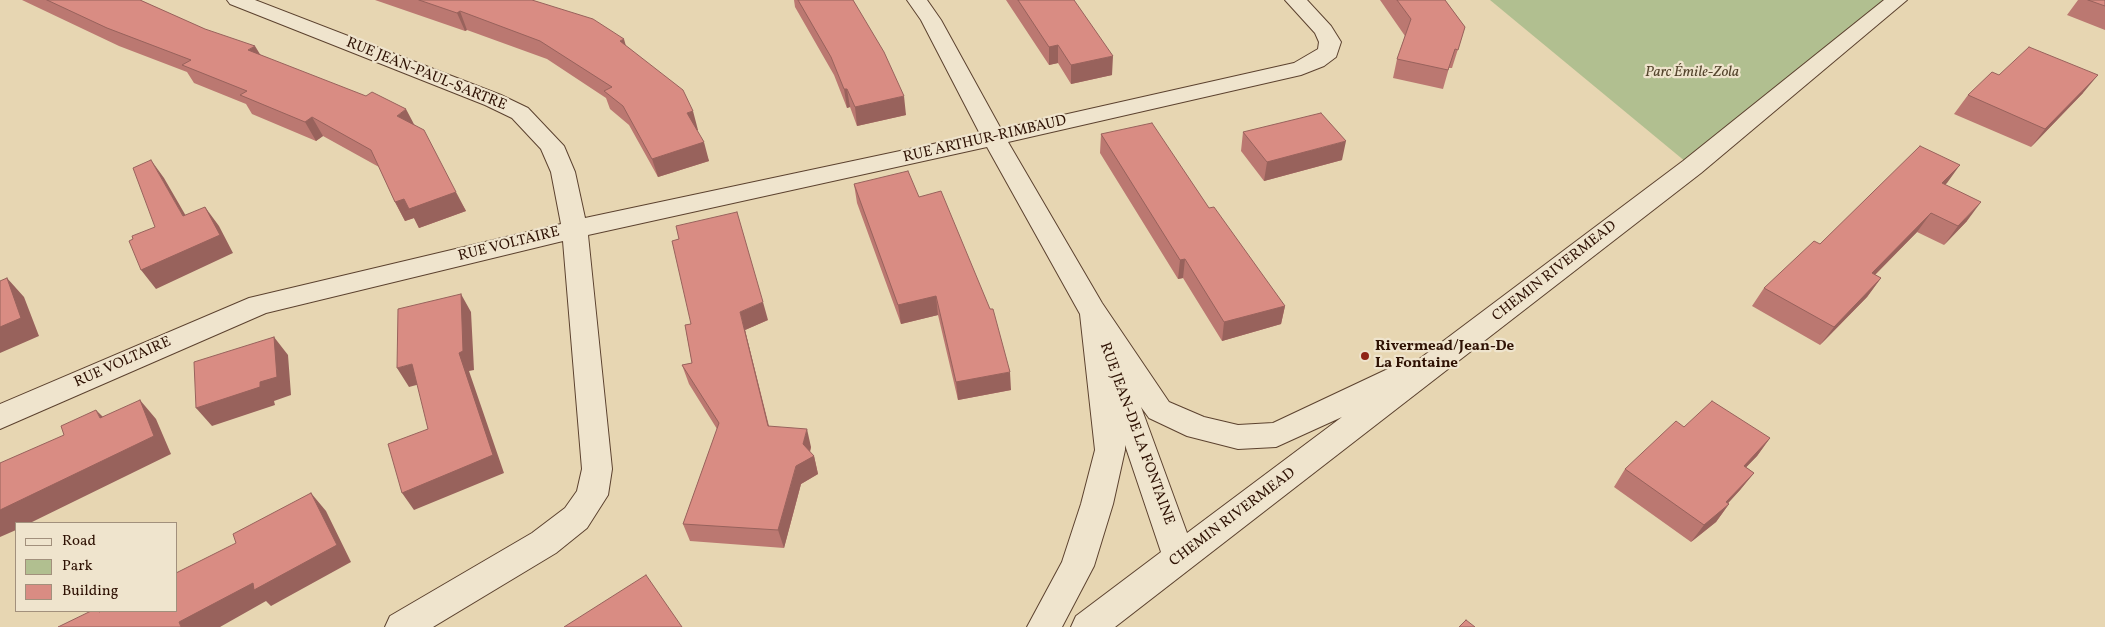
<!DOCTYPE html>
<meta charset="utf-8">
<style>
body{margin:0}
#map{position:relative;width:2105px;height:627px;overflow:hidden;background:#e7d6b2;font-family:Vollkorn,serif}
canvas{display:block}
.legend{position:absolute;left:15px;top:522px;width:162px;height:90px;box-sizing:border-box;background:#efe4cd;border:1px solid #a2907c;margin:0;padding:6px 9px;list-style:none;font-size:15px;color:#2e1103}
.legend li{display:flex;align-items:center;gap:10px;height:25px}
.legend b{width:25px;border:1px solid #a2907c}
</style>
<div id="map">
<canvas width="2105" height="627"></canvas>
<ul class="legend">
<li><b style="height:6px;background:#efe4cd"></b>Road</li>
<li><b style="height:14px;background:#b1bf90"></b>Park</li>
<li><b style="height:14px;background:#d98c83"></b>Building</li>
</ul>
</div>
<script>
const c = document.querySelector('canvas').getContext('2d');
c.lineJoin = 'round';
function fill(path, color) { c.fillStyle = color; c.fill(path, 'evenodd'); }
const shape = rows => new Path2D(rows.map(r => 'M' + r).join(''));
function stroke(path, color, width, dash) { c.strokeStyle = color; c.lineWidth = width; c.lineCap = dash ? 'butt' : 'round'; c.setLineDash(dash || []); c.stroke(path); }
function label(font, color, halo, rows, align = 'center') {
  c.font = font + ' Vollkorn,serif'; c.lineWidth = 4.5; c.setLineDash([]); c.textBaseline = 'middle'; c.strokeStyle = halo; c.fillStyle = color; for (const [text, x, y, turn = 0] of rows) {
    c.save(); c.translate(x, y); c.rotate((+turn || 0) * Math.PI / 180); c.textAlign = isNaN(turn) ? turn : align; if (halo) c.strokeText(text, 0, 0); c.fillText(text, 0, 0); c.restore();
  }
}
fill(shape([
 [1490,0,1897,0,1692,167]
]), '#b1bf90');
const minor = shape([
 [227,0,255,0,501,95,528,108,564,146,575,172,585,218,980,134,921,20,907,0,927,0,941,20,1001,129,1294,63,1318,49,1319,42,1315,33,1285,0,1307,0,1331,26,1341,42,1336,57,1324,66,1301,75,1008,142,1102,303,1169,402,1204,417,1238,425,1273,423,1392,367,1402,364,1410,366,1683,161,1884,0,1907,0,1701,173,1115,627,1071,627,1076,616,1161,552,1125,445,1125,450,1113,504,1094,566,1062,627,1027,627,1062,562,1081,504,1095,450,1080,314,987,147,588,235,612,469,608,495,587,528,556,553,433,627,385,627,390,616,532,533,565,508,577,491,582,469,563,241,266,313,0,429,0,404,249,298,561,224,551,172,541,149,512,118,485,105,230,4,227,0],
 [1141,407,1149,418,1187,436,1238,449,1276,447,1342,417,1187,533,1141,407]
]);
stroke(minor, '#5c422f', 2);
fill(minor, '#efe4cd');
fill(shape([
 [22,0,140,0,415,125,466,211,419,228,414,218,405,221,395,202,379,167,323,136,316,141,252,114,246,104,194,83,187,72,119,46],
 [375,0,532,0,626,46,698,130,697,130,709,161,658,177,629,125,610,109,606,98,547,59,467,30,465,31],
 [794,0,853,0,906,115,857,126,850,107,847,108,834,75,795,7],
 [1006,0,1074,0,1112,75,1071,84,1058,63,1049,65],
 [1380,0,1445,0,1465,27,1452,68,1449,68,1443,89,1393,78,1397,59,1405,36],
 [2078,0,2105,0,2105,30,2067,15],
 [1999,75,2083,93,2031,147,1954,114,1968,95],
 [1243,132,1342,160,1264,181,1241,151],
 [1101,134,1209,208,1285,306,1281,324,1222,341,1183,278,1178,279,1100,153],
 [854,184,919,197,1011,390,958,400,938,315,901,324,857,203],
 [1945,185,1967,221,1944,245,1917,232,1875,275,1881,278,1867,297,1820,345,1752,306,1764,288,1820,244],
 [768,320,745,330,769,426,811,447,810,452,814,456,818,474,801,484,784,548,690,541,683,524,717,429,689,384,682,365,692,363,685,325],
 [1684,427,1770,438,1757,456,1746,467,1754,473,1740,490,1728,503,1729,504,1716,522,1691,542,1614,487,1625,469]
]), '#bb7871');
fill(shape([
 [460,11,467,30,465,31,457,13],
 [624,39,629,57,620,41],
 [1058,45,1058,63,1049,65,1049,47],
 [255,46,266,64,248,50],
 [1113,56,1112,75,1071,84,1071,65],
 [2098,75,2083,93,2031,147,2045,129],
 [844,89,847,89,850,107,847,108],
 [904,96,906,115,857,126,855,107],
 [406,109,416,128,397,116],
 [693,111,698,130,693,132,687,113],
 [312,117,323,136,316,141,305,122],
 [1346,141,1342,160,1264,181,1267,162],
 [704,142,709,161,658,177,652,159],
 [151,160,164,178,197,235,183,216],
 [1960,165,1947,183,1928,202,1942,183],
 [456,192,466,211,419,228,414,218,405,221,395,202,404,199],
 [1981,202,1967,221,1944,245,1958,226],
 [205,207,219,226,233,253,156,289,141,270],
 [1931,213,1917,232,1858,292,1872,273],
 [1185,259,1183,278,1178,279,1180,260],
 [7,278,24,297,39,336,0,353,0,327],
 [1881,278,1867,297,1820,345,1834,327],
 [461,294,471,312,474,370,469,371,504,473,414,510,402,493,459,353],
 [936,296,938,315,901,324,898,305],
 [763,302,768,320,745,330,773,444,768,426,740,312],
 [1285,306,1281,324,1222,341,1224,322],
 [274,337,288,355,291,395,274,401,275,405,212,426,196,408,260,382],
 [412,364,424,383,409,387,397,368],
 [1010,372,1011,390,958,400,956,382],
 [140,400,156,419,171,454,30,523,16,523,16,530,0,537,0,510],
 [96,410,114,428,100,418],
 [807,429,811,447,808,459,814,456,818,474,801,484,784,548,778,530],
 [1770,438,1757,456,1730,484,1744,466],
 [1754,473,1740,490,1720,512,1729,504,1716,522,1691,542,1704,525],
 [311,493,326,511,351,562,271,606,266,601,220,627,181,627,179,622]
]), '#98625c');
const building = shape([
 [47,0,140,0,205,29,255,46,248,50,366,96,372,92,406,109,397,116,424,130,456,192,409,209,404,199,395,202,371,150,312,117,305,122,240,95,247,91,182,65,191,60,107,28,47,0],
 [419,0,532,0,593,19,624,39,620,41,683,90,693,111,687,113,704,142,652,159,623,106,604,91,612,87,540,41,460,11,457,13,419,0],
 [798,0,853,0,884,52,904,96,855,107,847,89,844,89,831,57,798,0],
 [1018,0,1074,0,1113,56,1071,65,1058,45,1049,47,1018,0],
 [1397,0,1445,0,1465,27,1458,50,1455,49,1448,70,1397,59,1411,19,1397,0],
 [2088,0,2105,0,2105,6,2088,0],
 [2029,47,2098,75,2045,129,1968,95,1992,72,1999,75,2029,47],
 [1321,113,1346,141,1267,162,1243,132,1321,113],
 [1152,123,1209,208,1214,207,1285,306,1224,322,1185,259,1180,260,1101,134,1152,123],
 [1920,146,1960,165,1942,183,1981,202,1958,226,1931,213,1872,273,1881,278,1834,327,1764,288,1814,241,1820,244,1920,146],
 [151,160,183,216,205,207,220,235,141,270,129,241,133,239,132,236,155,227,133,168,151,160],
 [908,171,919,197,941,191,990,309,993,309,1010,372,956,382,936,296,898,305,854,184,908,171],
 [737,212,763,302,740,312,768,426,807,429,803,444,814,456,796,466,778,530,683,524,719,423,682,365,692,363,685,325,691,324,672,241,679,239,676,226,737,212],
 [7,278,21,318,0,327,0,281,7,278],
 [461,294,463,351,459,353,493,455,402,493,388,444,428,429,412,364,397,368,398,309,461,294],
 [274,337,277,377,260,382,260,387,196,408,194,362,274,337],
 [140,400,154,436,0,510,0,463,64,435,61,426,96,410,100,418,140,400],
 [1712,401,1770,438,1744,466,1754,473,1726,502,1729,504,1704,525,1625,469,1676,421,1684,427,1712,401],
 [311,493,337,545,254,590,253,583,179,622,181,627,58,627,91,611,99,611,99,612,102,611,176,611,176,573,236,543,233,534,311,493],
 [646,575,682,627,564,627,646,575],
 [1466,620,1475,627,1459,627,1466,620]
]);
fill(building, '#d98c83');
stroke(building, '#98625c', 1);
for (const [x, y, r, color] of [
 [1365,356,5,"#8f2418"]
]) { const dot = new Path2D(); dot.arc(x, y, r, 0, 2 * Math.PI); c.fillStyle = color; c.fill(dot); stroke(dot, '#efe4cd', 2); }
label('italic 15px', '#55452d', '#efe4cd', [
 ["Parc Émile-Zola",1692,73]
]);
label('15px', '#2e1103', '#efe4cd', [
 ["RUE JEAN-PAUL-SARTRE",426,75,22],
 ["RUE ARTHUR-RIMBAUD",985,140,-13],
 ["RUE VOLTAIRE",509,245,-14],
 ["CHEMIN RIVERMEAD",1555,272,-38],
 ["RUE VOLTAIRE",123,363,-24],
 ["RUE JEAN-DE LA FONTAINE",1136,434,70],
 ["CHEMIN RIVERMEAD",1233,518,-37]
]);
label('bold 15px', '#2e1103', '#efe4cd', [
 ["Rivermead/Jean-De",1375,347],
 ["La Fontaine",1375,364]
], 'left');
</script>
